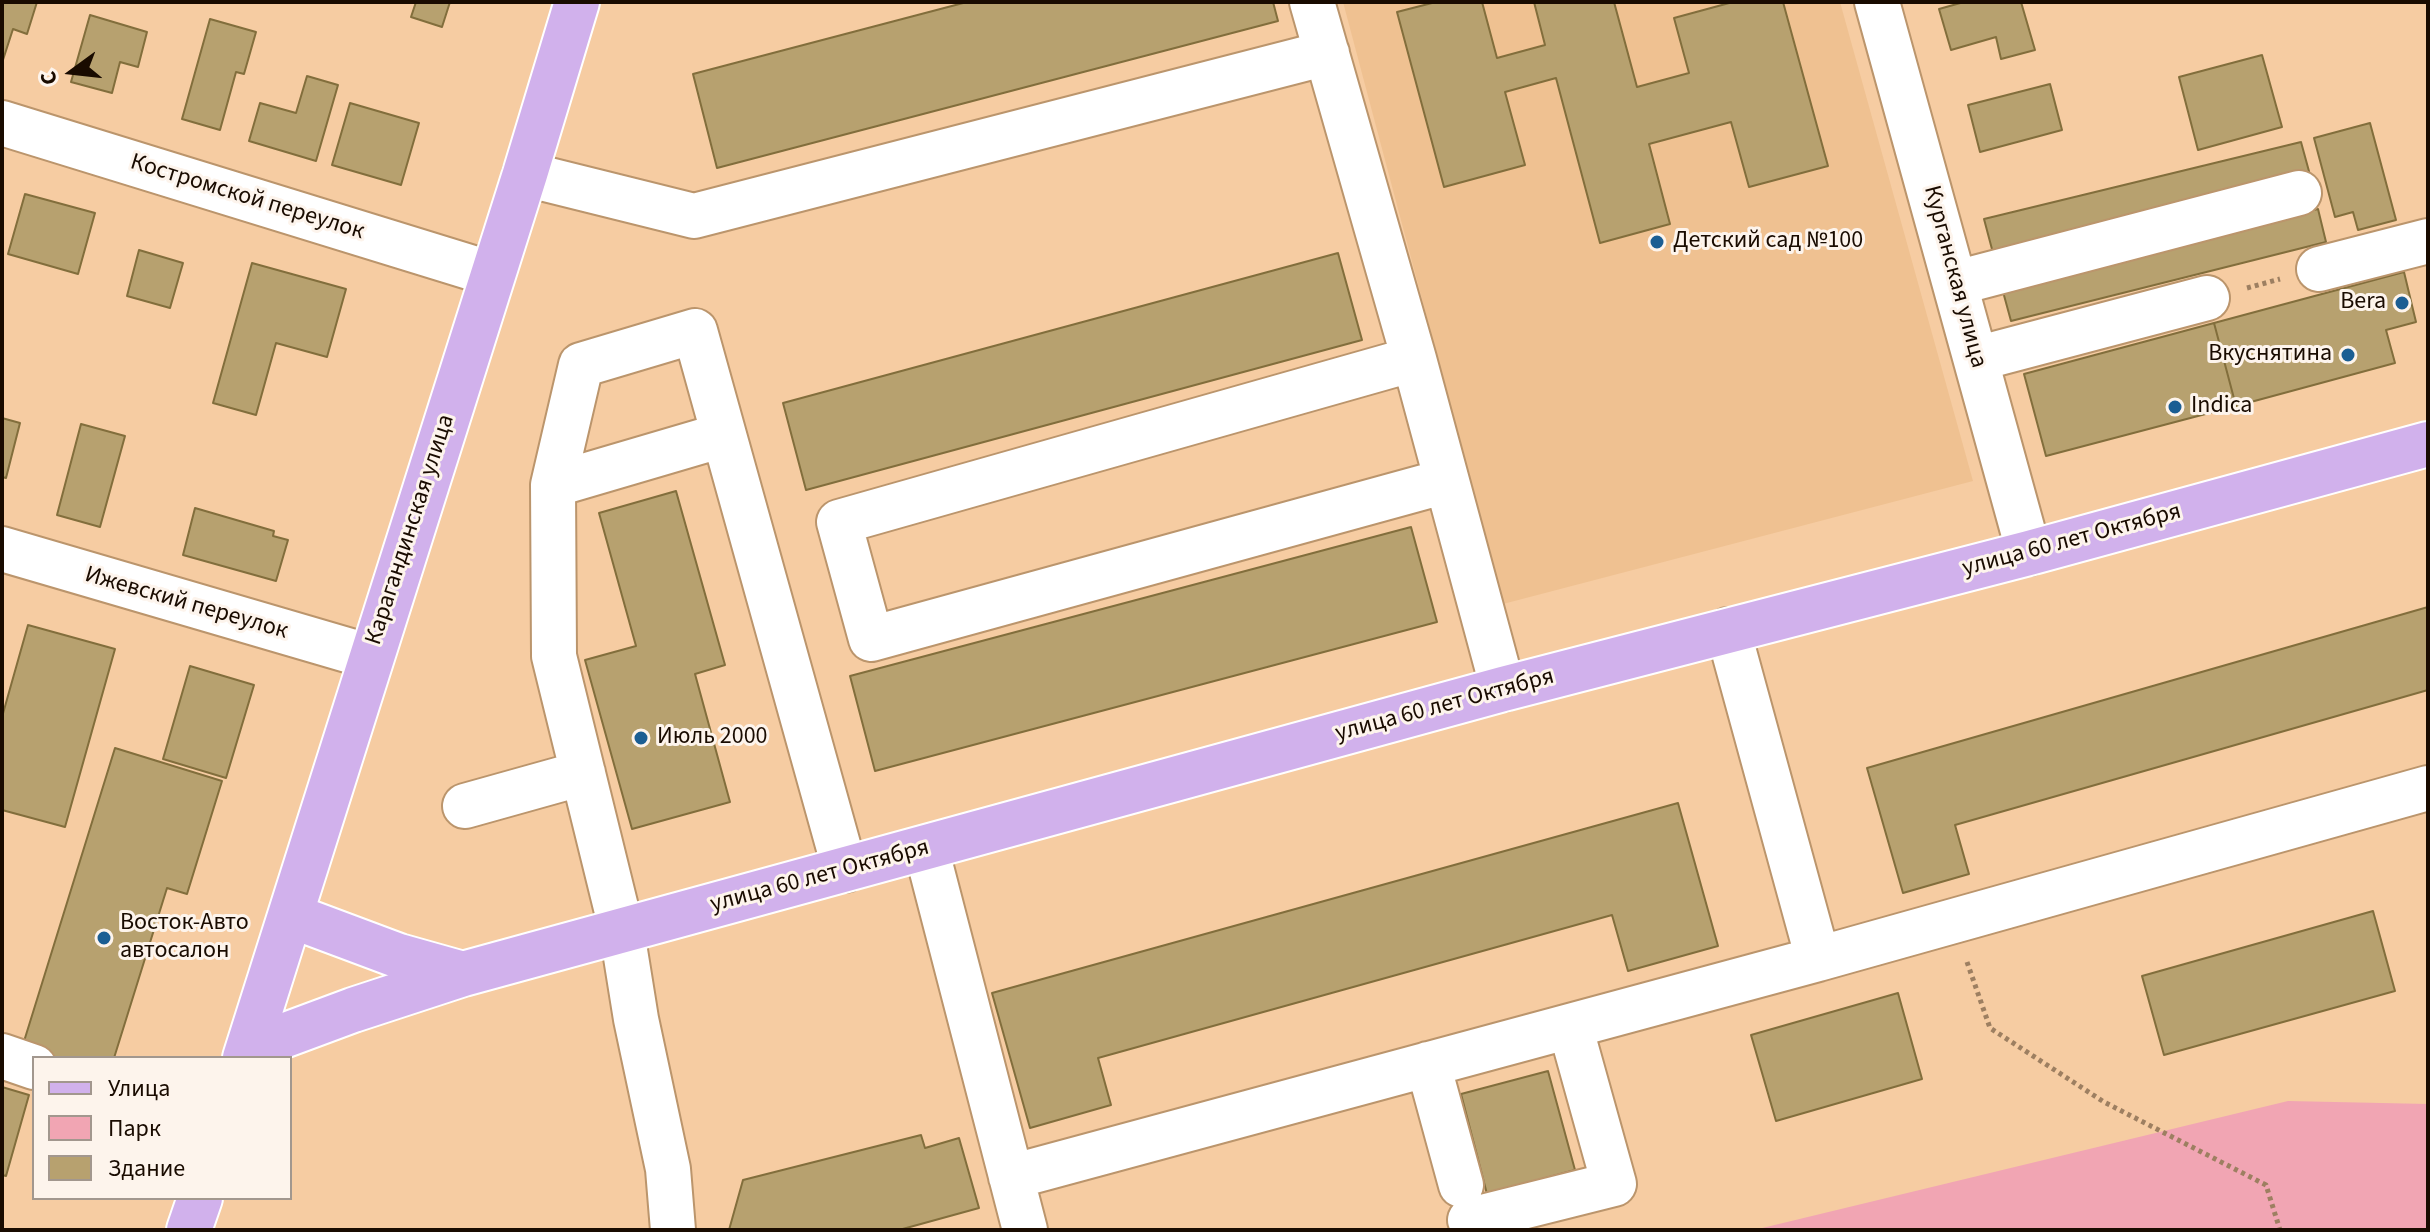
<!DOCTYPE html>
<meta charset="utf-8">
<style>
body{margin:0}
#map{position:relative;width:2430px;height:1232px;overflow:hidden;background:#f6cca2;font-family:"Source Sans 3",sans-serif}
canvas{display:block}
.frame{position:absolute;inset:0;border:4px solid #190b00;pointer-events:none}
.legend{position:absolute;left:32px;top:1056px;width:260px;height:144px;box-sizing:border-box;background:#fdf4ec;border:2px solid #a2978e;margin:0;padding:10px 14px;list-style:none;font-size:24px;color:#190b00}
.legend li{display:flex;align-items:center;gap:16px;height:40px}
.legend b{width:40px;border:2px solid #a2978e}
.north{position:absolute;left:32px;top:32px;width:80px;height:80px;-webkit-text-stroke:6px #fdf4ec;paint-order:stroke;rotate:255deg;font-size:22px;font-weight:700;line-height:32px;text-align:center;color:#190b00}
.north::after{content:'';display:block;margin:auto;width:28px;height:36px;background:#190b00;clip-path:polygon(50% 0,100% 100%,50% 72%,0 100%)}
</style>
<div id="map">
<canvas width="2430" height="1232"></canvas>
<div class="frame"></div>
<ul class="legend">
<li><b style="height:10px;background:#d1b1ec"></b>Улица</li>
<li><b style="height:22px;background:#f1a5b3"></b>Парк</li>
<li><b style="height:22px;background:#b7a16f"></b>Здание</li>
</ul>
<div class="north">С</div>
</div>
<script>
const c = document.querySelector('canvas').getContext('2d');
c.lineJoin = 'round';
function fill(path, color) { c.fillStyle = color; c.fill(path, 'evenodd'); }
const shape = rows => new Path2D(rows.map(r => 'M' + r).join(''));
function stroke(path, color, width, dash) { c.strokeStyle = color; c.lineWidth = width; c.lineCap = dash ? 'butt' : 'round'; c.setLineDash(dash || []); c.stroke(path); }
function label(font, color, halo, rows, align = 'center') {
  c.font = font + ' "Source Sans 3",sans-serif'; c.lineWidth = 6; c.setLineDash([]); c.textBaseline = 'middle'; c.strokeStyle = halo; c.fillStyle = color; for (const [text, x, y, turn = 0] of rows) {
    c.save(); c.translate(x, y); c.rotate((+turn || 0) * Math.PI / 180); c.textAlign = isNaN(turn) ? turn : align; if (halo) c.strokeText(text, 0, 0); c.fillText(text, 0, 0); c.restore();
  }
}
fill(shape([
 [1343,2,1840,2,1973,481,1503,604]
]), '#efc191');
fill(shape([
 [2288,1101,2428,1104,2428,1230,1754,1230]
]), '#f1a5b3');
const building = shape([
 [2,2,37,2,27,34,13,29,2,63,2,2],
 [416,2,450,2,442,27,411,17,416,2],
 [967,2,1273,2,1278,21,717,168,693,74,967,2],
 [1436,2,1482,2,1497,58,1545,45,1534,2,1614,2,1637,87,1689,73,1674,18,1733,2,1783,2,1828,166,1749,187,1731,122,1649,144,1670,224,1600,243,1556,78,1505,92,1525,165,1444,187,1397,12,1436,2],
 [1964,2,2021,2,2035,50,2001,59,1996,37,1951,50,1939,9,1964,2],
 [90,15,147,32,138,67,120,62,112,93,71,82,90,15],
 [210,19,256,32,244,74,236,72,220,130,182,119,210,19],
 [2262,55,2282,127,2198,150,2179,77,2262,55],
 [307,76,338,85,316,161,249,141,260,103,296,113,307,76],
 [2050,84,2062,130,1980,152,1968,105,2050,84],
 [350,103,419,123,401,185,332,165,350,103],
 [2370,123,2396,220,2358,230,2353,212,2335,217,2314,138,2370,123],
 [2301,142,2310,175,1993,253,1984,219,2301,142],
 [25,194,95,213,78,274,8,254,25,194],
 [2318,209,2326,242,2011,321,2002,288,2318,209],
 [139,250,183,263,170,308,127,296,139,250],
 [1338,253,1362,340,806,490,783,403,1338,253],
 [252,263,346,289,327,357,276,343,256,415,213,403,252,263],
 [2404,272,2416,322,2386,330,2395,363,2236,406,2214,323,2404,272],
 [2214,323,2236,406,2046,456,2024,374,2214,323],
 [2,418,20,423,6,478,2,477,2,418],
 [81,424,125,436,100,527,57,515,81,424],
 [676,491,725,665,695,674,730,802,632,829,585,660,636,646,599,513,676,491],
 [195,508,274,531,273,536,288,540,276,581,183,555,195,508],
 [1411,527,1437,622,875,771,850,676,1411,527],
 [2428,607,2428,690,1955,825,1969,874,1903,893,1867,768,2428,607],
 [28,625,115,649,65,827,2,810,2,717,28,625],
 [190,666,254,685,226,778,163,759,190,666],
 [115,748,222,781,187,894,167,888,114,1058,42,1058,21,1051,115,748],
 [1678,803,1718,946,1628,971,1612,915,1098,1058,1111,1105,1030,1128,992,993,1678,803],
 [2373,911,2395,991,2164,1055,2142,976,2373,911],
 [1898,993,1922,1079,1776,1121,1751,1035,1898,993],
 [1548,1071,1575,1170,1487,1194,1461,1094,1548,1071],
 [2,1087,29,1095,6,1176,2,1175,2,1087],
 [921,1135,925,1148,959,1138,979,1208,899,1230,729,1230,743,1180,921,1135]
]);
fill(building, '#b7a16f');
stroke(building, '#826e3c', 2);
const minor = shape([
 [1312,2,1414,359,1503,689],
 [1877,2,2029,553],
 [2,123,492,274],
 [525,174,694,216,1327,53],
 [2319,269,2428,241],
 [1956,283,2299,193],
 [1414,359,839,522,871,639,1446,481],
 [1976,359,2207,298],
 [553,485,723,435],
 [2,549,371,657],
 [465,806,583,773],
 [926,848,1025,1230],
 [1818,959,2428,788],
 [2,1056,34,1067],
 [1428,1064,1461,1185],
 [1011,1177,1818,959,1728,630],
 [1470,1220,1614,1184,1570,1026],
 [673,1230,668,1169,636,1019,622,932,554,656,553,485,581,365,695,331,845,870]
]);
const major = shape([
 [292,916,399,956,463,974],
 [248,1049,353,1010,463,974,1503,689,2029,553,2428,444],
 [245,1058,525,174,577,2],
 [189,1230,200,1198]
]);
stroke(minor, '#bb956c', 48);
stroke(major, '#fff', 48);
stroke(shape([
 [2247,288,2280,279],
 [1967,962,1990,1028,2104,1102,2266,1185,2280,1230]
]), '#9d7f61', 5, [4, 4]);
stroke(minor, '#fff', 44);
stroke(major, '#d1b1ec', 44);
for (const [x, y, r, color] of [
 [1657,242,8,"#1b5e93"],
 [2402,303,8,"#1b5e93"],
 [2348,355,8,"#1b5e93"],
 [2175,407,8,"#1b5e93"],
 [641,738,8,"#1b5e93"],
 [104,938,8,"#1b5e93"]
]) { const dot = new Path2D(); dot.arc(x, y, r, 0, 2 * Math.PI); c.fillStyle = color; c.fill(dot); stroke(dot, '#fdf4ec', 3); }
label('24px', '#190b00', '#fdf4ec', [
 ["Костромской переулок",247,198,17],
 ["Курганская улица",1954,277,75],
 ["Карагандинская улица",411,530,-72],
 ["улица 60 лет Октября",2072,541,-15],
 ["Ижевский переулок",186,604,16],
 ["улица 60 лет Октября",1445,706,-15],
 ["улица 60 лет Октября",820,877,-15]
]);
label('24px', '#190b00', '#fdf4ec', [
 ["Детский сад №100",1673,242],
 ["Bera",2386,303,"right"],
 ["Вкуснятина",2332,355,"right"],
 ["Indica",2191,407],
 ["Июль 2000",657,738],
 ["Восток-Авто",120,924],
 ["автосалон",120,952]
], 'left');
</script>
